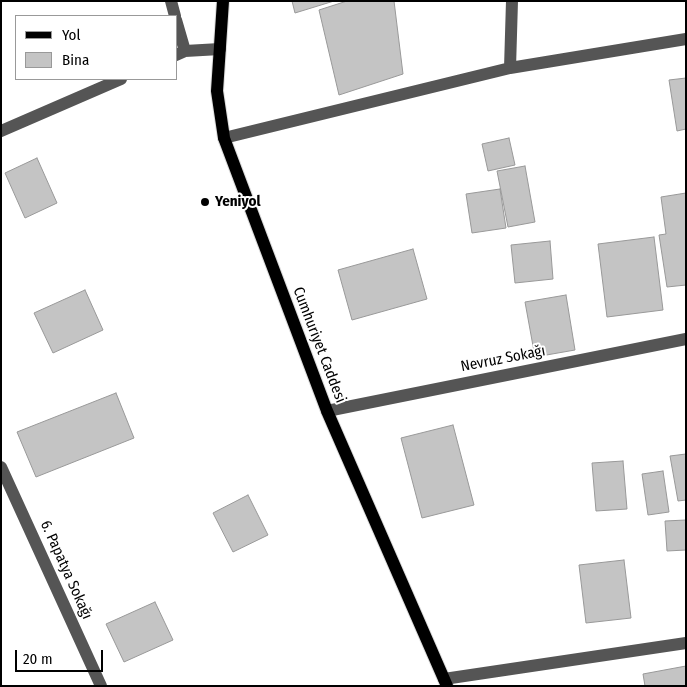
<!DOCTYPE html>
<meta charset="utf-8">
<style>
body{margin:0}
#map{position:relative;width:687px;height:687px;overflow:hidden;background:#fff;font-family:"Fira Sans Condensed",sans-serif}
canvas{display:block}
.frame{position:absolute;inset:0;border:2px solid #000;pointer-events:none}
.legend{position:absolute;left:15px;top:15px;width:162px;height:65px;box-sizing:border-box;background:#fff;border:1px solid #999;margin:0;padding:6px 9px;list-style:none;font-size:15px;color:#000}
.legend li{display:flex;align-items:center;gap:10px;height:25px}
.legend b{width:25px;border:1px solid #999}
.scale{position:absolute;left:15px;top:650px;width:88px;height:22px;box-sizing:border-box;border:2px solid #000;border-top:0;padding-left:6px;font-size:15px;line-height:18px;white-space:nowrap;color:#000;-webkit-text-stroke:4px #fff;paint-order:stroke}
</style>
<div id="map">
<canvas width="687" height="687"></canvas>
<div class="frame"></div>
<ul class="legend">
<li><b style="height:6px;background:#000"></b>Yol</li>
<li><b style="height:14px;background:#c4c4c4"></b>Bina</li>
</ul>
<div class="scale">20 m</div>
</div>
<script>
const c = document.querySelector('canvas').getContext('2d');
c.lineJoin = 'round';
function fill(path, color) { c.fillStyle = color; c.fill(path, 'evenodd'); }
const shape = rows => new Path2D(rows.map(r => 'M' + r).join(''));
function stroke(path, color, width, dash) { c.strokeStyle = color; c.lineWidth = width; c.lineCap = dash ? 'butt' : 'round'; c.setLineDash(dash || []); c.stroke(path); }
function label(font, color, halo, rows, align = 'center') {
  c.font = font + ' "Fira Sans Condensed",sans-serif'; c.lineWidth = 4; c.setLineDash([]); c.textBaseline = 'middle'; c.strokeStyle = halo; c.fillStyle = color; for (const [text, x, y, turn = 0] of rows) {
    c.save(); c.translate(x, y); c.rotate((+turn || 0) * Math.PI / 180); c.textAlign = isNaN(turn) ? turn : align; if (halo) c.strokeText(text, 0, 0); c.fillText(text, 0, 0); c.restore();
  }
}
const building = shape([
 [292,1,334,1,295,13,292,1],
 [347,1,394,1,403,74,339,95,319,10,347,1],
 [686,78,686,129,677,131,669,80,686,78],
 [509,138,515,165,488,171,482,144,509,138],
 [37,158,57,203,25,218,5,173,37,158],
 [525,166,535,222,508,227,497,171,525,166],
 [500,189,506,228,472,233,466,194,500,189],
 [686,193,686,285,667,287,659,235,666,234,661,197,686,193],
 [654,237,663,310,607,317,598,244,654,237],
 [550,241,553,279,515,283,511,245,550,241],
 [413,249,427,299,352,320,338,270,413,249],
 [85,290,103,330,53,353,34,313,85,290],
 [566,295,575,350,535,357,525,302,566,295],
 [116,393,134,438,36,477,17,432,116,393],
 [453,425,474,505,422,518,401,438,453,425],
 [686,454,686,500,678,501,670,456,686,454],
 [623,461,627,509,596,511,592,463,623,461],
 [663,471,669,512,648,515,642,474,663,471],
 [248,495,268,535,233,552,213,513,248,495],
 [686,520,686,550,667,551,665,521,686,520],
 [624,560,631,618,586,623,579,565,624,560],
 [155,602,173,640,124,662,106,624,155,602],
 [686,666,686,686,645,686,643,674,686,666]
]);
fill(building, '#c4c4c4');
stroke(building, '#999', 1);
const major = shape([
 [223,1,217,91,224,138,327,411,447,686]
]);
stroke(major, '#dbdbdb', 14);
stroke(shape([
 [171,1,175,16],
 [176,20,185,51],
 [176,55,185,51,220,49],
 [510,68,512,1],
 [1,131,121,79],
 [224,138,510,68,686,39],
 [327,411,686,339],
 [1,467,101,686],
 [444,679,686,643]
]), '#555', 12);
stroke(major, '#000', 12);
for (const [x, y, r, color] of [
 [205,202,5,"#000"]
]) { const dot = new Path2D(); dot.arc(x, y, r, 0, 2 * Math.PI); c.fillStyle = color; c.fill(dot); stroke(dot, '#fff', 2); }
label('bold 15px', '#000', '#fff', [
 ["Yeniyol",215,202]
], 'left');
label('15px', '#000', '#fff', [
 ["Cumhuriyet Caddesi",319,345,69],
 ["Nevruz Sokağı",503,359,-11],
 ["6. Papatya Sokağı",66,570,66]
]);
</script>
